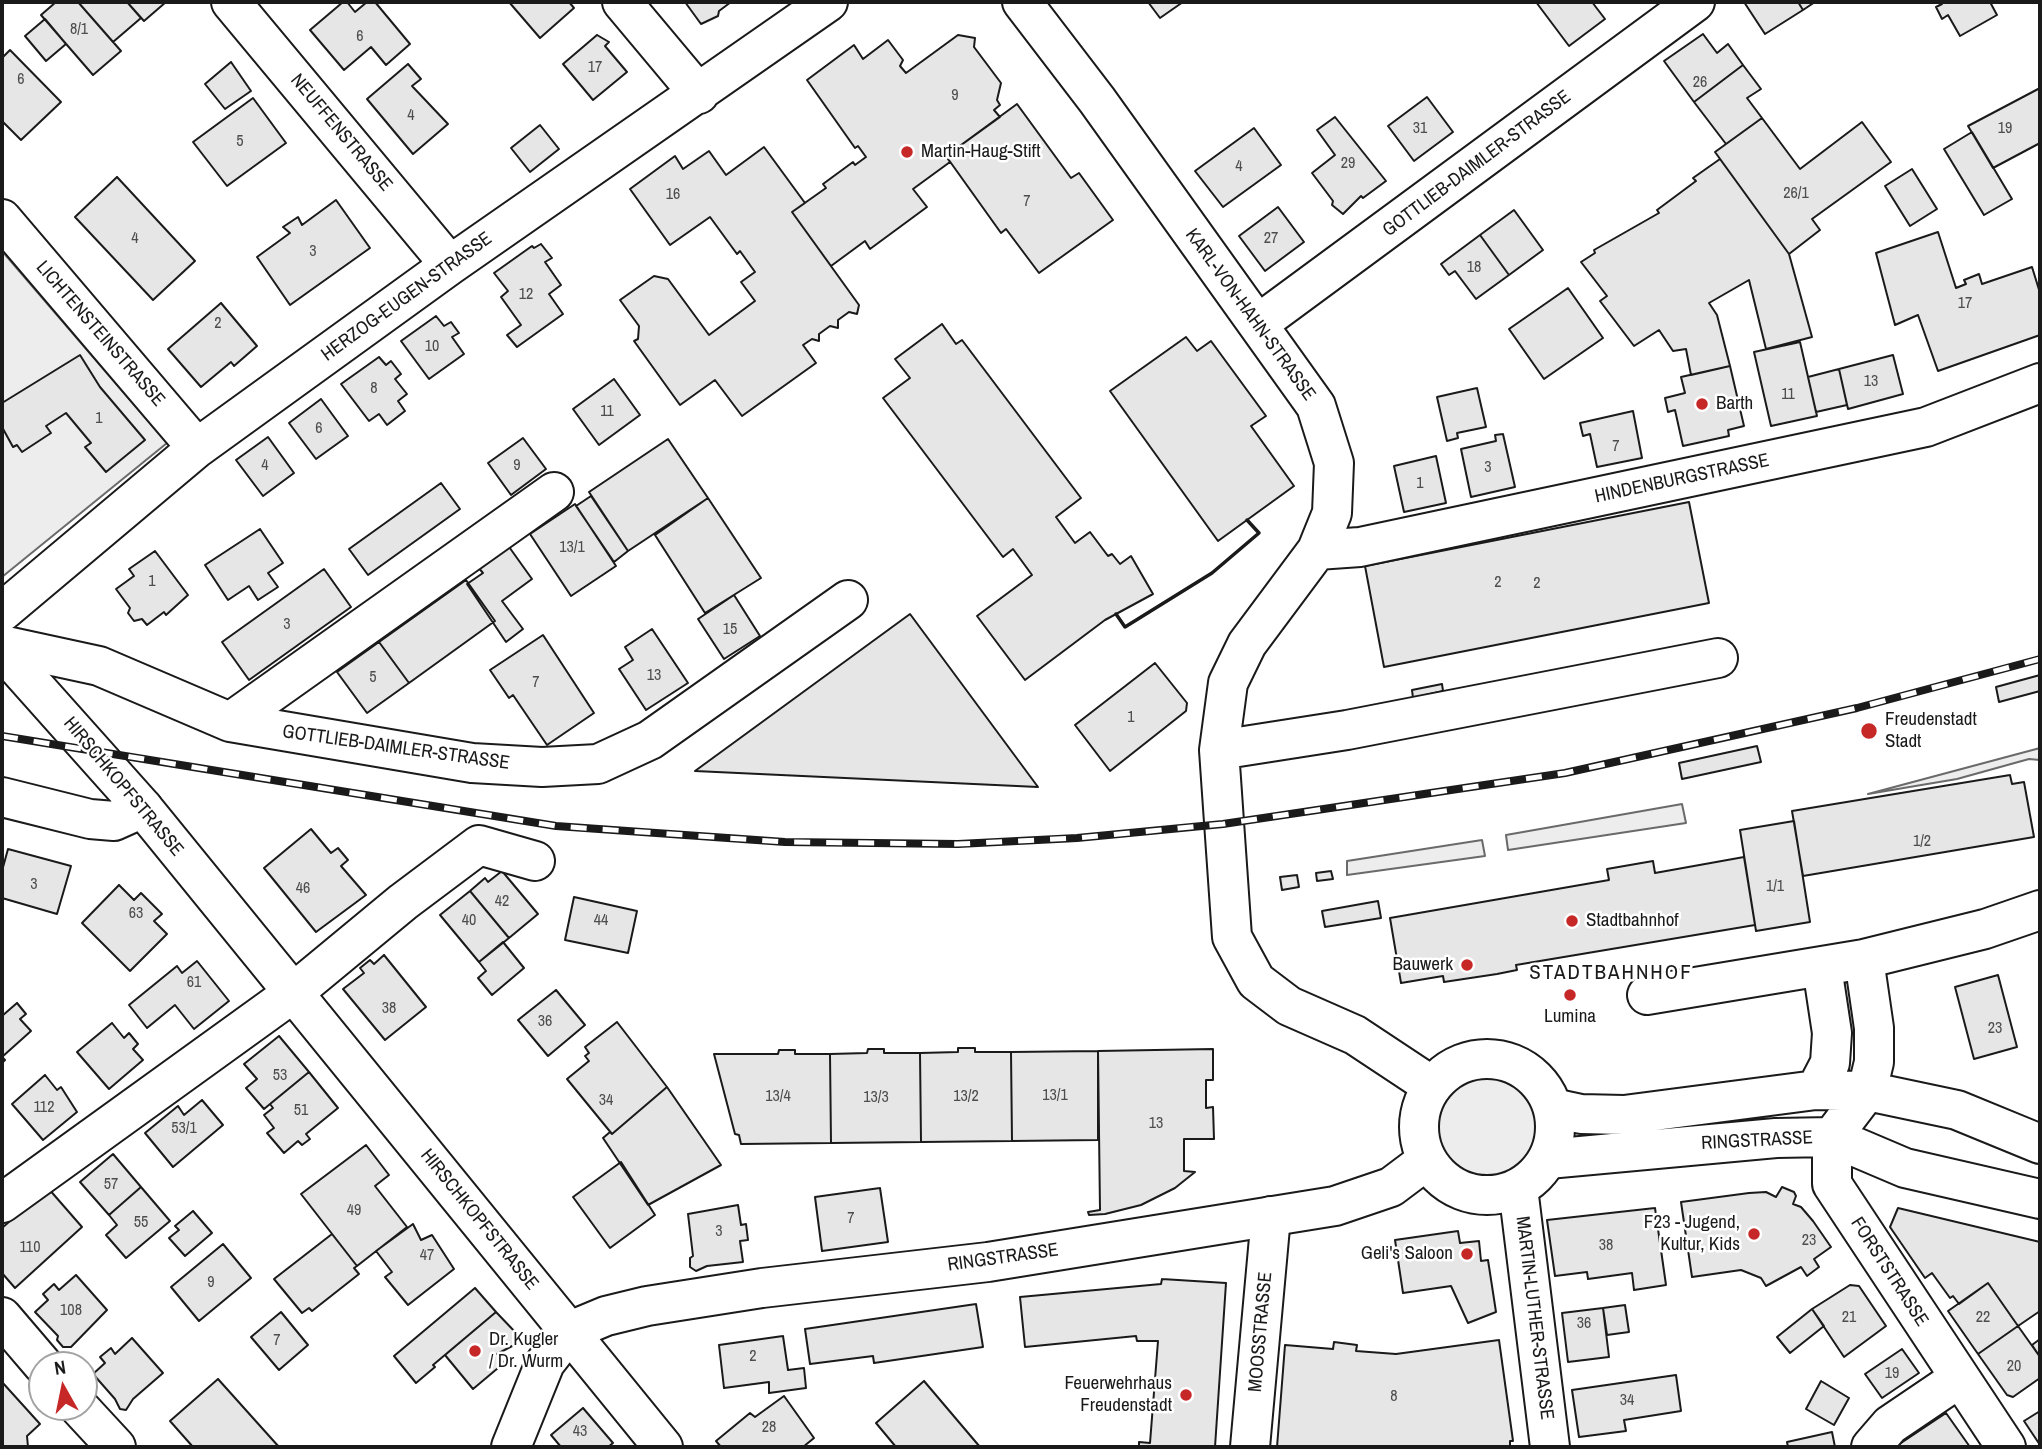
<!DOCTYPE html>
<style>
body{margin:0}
#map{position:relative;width:2042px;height:1449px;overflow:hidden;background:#fff;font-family:"Archivo Narrow",sans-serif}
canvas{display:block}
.frame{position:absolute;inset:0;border:4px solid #1a1a1a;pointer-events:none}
.north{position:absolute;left:28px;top:1351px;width:70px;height:70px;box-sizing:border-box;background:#fff;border:2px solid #a3a3a3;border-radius:50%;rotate:351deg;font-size:19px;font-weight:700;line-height:28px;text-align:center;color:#1a1a1a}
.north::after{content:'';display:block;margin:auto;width:24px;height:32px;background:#c62828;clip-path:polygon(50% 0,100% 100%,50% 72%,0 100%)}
</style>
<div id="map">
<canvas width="2042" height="1449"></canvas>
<div class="frame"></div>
<div class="north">N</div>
</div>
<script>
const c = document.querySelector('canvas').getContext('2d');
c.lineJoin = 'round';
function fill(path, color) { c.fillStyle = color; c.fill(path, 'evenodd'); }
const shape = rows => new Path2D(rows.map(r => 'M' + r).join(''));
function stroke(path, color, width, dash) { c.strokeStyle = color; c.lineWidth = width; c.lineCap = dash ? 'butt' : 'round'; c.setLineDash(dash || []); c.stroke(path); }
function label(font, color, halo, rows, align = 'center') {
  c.font = font + ' "Archivo Narrow",sans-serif'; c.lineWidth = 5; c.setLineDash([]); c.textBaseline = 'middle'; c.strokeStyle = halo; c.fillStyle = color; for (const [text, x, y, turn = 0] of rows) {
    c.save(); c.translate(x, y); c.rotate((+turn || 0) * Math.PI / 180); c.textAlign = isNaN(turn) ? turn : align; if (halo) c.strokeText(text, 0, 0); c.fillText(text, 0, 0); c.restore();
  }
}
const green = shape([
 [2,251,167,443,2,577,2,251],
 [2040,748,2040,760,2029,759,1957,779,1868,794,2040,748],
 [1682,804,1686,823,1508,850,1506,835,1682,804],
 [1482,840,1485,856,1347,875,1347,861,1482,840],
 '1436 1126a50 50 0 1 1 100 0a50 50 0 1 1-100 0Z'
]);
fill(green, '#ededed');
stroke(green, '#6a6a6a', 2);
const building = shape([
 [56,2,78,2,121,51,93,75,41,15,56,2],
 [78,2,127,2,141,18,113,42,78,2],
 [127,2,166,2,144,21,127,2],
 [343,2,347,2,355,12,367,2,375,2,410,44,386,65,371,47,344,70,310,30,343,2],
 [509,2,569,2,574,8,540,38,509,2],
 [685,2,731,2,719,11,718,16,701,24,685,2],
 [1148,2,1183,2,1160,18,1148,2],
 [1536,2,1592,2,1605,19,1569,46,1536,2],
 [1744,2,1798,2,1803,10,1765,34,1744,2],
 [1798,2,1815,2,1803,10,1798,2],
 [1941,2,1990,2,1997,15,1960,36,1948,15,1942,19,1936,7,1942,4,1941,2],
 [45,19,66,44,46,61,25,36,45,19],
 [1703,34,1717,53,1728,44,1743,65,1694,102,1664,61,1703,34],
 [597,35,609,42,605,46,627,72,593,100,563,64,597,35],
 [958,35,975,38,974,47,1001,83,997,100,1000,105,994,110,1000,117,946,156,950,162,913,189,927,207,870,249,865,241,831,266,792,212,826,188,823,184,853,162,855,165,866,157,858,146,855,148,807,80,854,45,863,59,888,40,903,60,900,66,906,73,958,35],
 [10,50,61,102,21,140,2,121,2,58,10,50],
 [231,62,251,91,225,109,205,84,231,62],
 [408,64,421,79,412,86,448,124,413,154,367,99,408,64],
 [1743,65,1761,89,1747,98,1762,118,1726,144,1694,102,1743,65],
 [2040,88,2040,143,1993,168,1968,126,2040,88],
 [1427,97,1453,132,1414,161,1388,126,1427,97],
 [253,98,286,143,227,186,193,142,253,98],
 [1017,104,1071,178,1079,173,1113,220,1039,273,1006,229,1001,233,946,156,1017,104],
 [1335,117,1386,181,1363,198,1361,196,1343,214,1332,205,1333,201,1312,173,1335,155,1317,130,1335,117],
 [1762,118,1800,169,1862,122,1891,162,1812,219,1820,230,1789,254,1715,152,1762,118],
 [540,125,559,149,530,172,511,148,540,125],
 [1254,128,1281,165,1223,207,1195,171,1254,128],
 [1972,132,2012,199,1984,215,1944,149,1972,132],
 [764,147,805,203,792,212,859,305,857,314,849,312,838,320,838,328,830,326,819,334,819,341,812,339,803,345,816,363,742,416,715,380,680,405,634,341,638,339,639,326,620,300,654,276,668,279,709,335,755,301,741,282,755,272,740,251,737,254,710,217,670,245,630,189,675,156,683,169,709,151,726,175,764,147],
 [1720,159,1789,254,1812,337,1766,349,1749,280,1709,303,1717,315,1730,366,1691,375,1686,349,1673,351,1659,330,1634,346,1600,301,1607,296,1581,262,1595,253,1594,250,1659,213,1657,210,1696,181,1693,178,1720,159],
 [1912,169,1937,209,1910,226,1885,186,1912,169],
 [117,177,195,261,153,300,75,217,117,177],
 [336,200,370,248,290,305,257,257,290,233,283,227,298,217,302,225,336,200],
 [1278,207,1304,242,1265,271,1239,236,1278,207],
 [1514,210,1543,250,1509,275,1480,235,1514,210],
 [1938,232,1956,288,1966,284,1964,280,1979,274,1982,284,2032,267,2040,293,2040,335,1938,371,1918,315,1895,325,1876,253,1938,232],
 [1480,235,1509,275,1476,299,1455,271,1449,275,1441,264,1480,235],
 [541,244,552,258,545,262,561,285,549,294,563,314,517,347,507,335,521,325,501,297,508,291,494,273,532,246,534,248,541,244],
 [1568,288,1603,338,1544,379,1509,329,1568,288],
 [221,303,257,346,234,366,231,362,201,387,168,349,221,303],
 [436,316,444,326,451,322,459,333,452,337,464,354,429,379,401,341,436,316],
 [942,324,956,344,962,340,1081,498,1056,517,1075,543,1090,532,1108,556,1112,554,1120,564,1131,556,1153,594,1105,620,1025,680,977,616,1032,575,1013,549,1003,557,883,398,910,378,895,359,942,324],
 [1186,337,1197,351,1211,341,1266,416,1251,426,1294,486,1218,541,1110,391,1186,337],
 [1800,342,1817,416,1771,426,1754,352,1800,342],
 [80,355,100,387,145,440,106,472,85,447,91,443,66,413,46,426,51,433,22,452,17,445,13,447,2,427,2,403,80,355],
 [1893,355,1903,394,1848,409,1839,369,1893,355],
 [379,357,386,365,391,361,401,374,395,379,407,394,398,401,405,411,387,425,379,414,369,421,341,384,379,357],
 [1730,366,1744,426,1728,430,1729,436,1683,446,1675,410,1668,412,1665,398,1685,393,1681,377,1730,366],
 [1839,369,1847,405,1816,412,1808,377,1839,369],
 [614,379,640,415,599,445,573,409,614,379],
 [1477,388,1486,427,1457,433,1458,438,1447,441,1437,397,1477,388],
 [321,399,348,436,316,459,289,423,321,399],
 [1633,411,1642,458,1597,467,1590,434,1583,436,1580,423,1633,411],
 [1503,434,1515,487,1471,497,1461,449,1496,441,1495,435,1503,434],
 [268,437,294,473,263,496,236,460,268,437],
 [523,438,546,469,511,495,488,463,523,438],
 [668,439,708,498,628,551,589,492,668,439],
 [1436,456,1446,503,1404,512,1394,466,1436,456],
 [441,483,460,509,368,575,349,549,441,483],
 [591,496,628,551,614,562,576,506,591,496],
 [708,498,761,578,705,613,655,535,708,498],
 [1689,502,1709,603,1384,667,1365,566,1689,502],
 [575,504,616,566,571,596,530,534,575,504],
 [260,529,283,563,268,573,278,587,258,600,249,586,228,600,205,565,260,529],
 [507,544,532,579,502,601,523,629,506,642,467,584,483,573,477,566,507,544],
 [155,551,188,595,166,615,164,612,147,625,142,619,134,621,128,613,130,608,116,589,134,576,129,569,155,551],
 [324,569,351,607,249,680,222,642,324,569],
 [466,580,495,621,409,683,379,642,466,580],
 [734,595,760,636,724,659,698,619,734,595],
 [910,614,1038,787,695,771,910,614],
 [652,629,688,683,646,710,619,669,633,660,625,647,652,629],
 [543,635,594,713,547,745,513,695,509,698,490,670,543,635],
 [379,642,409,683,367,713,337,672,379,642],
 [1155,663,1187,703,1186,711,1110,771,1075,725,1155,663],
 [2040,675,2040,691,1999,702,1996,687,2040,675],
 [1442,684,1443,691,1413,698,1412,690,1442,684],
 [1757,746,1761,762,1682,779,1679,763,1757,746],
 [2010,775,2012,784,2024,782,2034,837,1803,876,1792,811,2010,775],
 [1794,821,1810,922,1756,931,1740,830,1794,821],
 [311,829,331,853,338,848,348,860,341,866,366,895,316,932,264,868,311,829],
 [8,849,71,866,57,914,2,898,2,871,8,849],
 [1744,857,1755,925,1516,965,1517,970,1497,974,1444,982,1443,976,1401,983,1390,918,1609,880,1607,869,1653,861,1655,873,1744,857],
 [502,871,538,914,509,938,470,891,485,878,488,882,502,871],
 [1331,871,1333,879,1317,881,1316,873,1331,871],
 [1297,875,1299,887,1282,890,1280,877,1297,875],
 [119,885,134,900,141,893,162,914,154,921,167,934,130,971,82,923,119,885],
 [470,891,509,938,479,962,440,915,470,891],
 [574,897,637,911,628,953,565,940,574,897],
 [1378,901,1381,918,1325,927,1322,911,1378,901],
 [503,942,524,968,492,995,478,978,486,971,479,962,503,942],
 [384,955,426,1007,385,1040,343,989,364,973,360,968,370,960,374,964,384,955],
 [197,961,229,1001,194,1029,175,1005,147,1028,129,1005,177,966,182,973,197,961],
 [1998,975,2017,1047,1974,1059,1955,987,1998,975],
 [556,990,585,1025,548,1056,518,1020,556,990],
 [17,1003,26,1014,20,1019,31,1031,2,1057,5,1060,2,1063,2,1016,17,1003],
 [617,1022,667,1087,612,1134,567,1079,589,1061,585,1056,589,1053,585,1047,617,1022],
 [112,1023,124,1038,129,1033,138,1044,133,1049,143,1060,109,1089,77,1052,112,1023],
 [279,1036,309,1072,264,1109,246,1088,257,1079,244,1064,279,1036],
 [958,1048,975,1048,975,1052,1011,1052,1012,1141,921,1142,920,1053,958,1052,958,1048],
 [868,1049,884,1049,884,1053,920,1053,921,1142,831,1143,830,1054,867,1053,868,1049],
 [1213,1049,1213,1080,1206,1080,1206,1108,1213,1107,1214,1139,1184,1139,1184,1171,1195,1172,1175,1188,1141,1205,1105,1214,1089,1215,1088,1212,1100,1210,1098,1051,1213,1049],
 [779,1050,795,1050,795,1054,830,1054,831,1143,741,1144,739,1135,735,1134,714,1054,778,1054,779,1050],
 [1098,1051,1098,1140,1012,1141,1011,1052,1098,1051],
 [309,1072,338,1108,306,1134,310,1139,302,1145,298,1141,284,1153,267,1133,274,1128,264,1115,273,1108,270,1104,309,1072],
 [45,1075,57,1090,61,1087,77,1112,43,1140,12,1104,45,1075],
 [667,1087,721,1165,648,1205,603,1138,610,1132,612,1134,667,1087],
 [202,1100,223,1125,173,1167,145,1133,178,1106,184,1115,202,1100],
 [366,1145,389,1175,375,1186,407,1227,357,1266,301,1194,366,1145],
 [113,1154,141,1187,109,1215,80,1182,113,1154],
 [621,1162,655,1215,610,1248,573,1197,621,1162],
 [141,1187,170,1221,126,1258,106,1235,117,1225,109,1215,141,1187],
 [1782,1187,1794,1192,1796,1196,1793,1204,1801,1207,1813,1221,1831,1247,1814,1259,1819,1267,1807,1276,1801,1267,1766,1286,1761,1278,1741,1270,1692,1277,1681,1202,1749,1193,1766,1192,1776,1197,1782,1187],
 [48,1188,82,1227,15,1288,2,1273,2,1228,48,1188],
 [880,1188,888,1242,822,1251,815,1197,880,1188],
 [738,1205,741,1225,746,1224,748,1240,740,1241,743,1262,707,1266,696,1271,690,1267,690,1258,693,1256,688,1214,738,1205],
 [1655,1208,1666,1285,1634,1290,1632,1273,1588,1279,1587,1272,1555,1276,1547,1220,1655,1208],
 [1898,1208,2040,1242,2040,1311,2018,1326,1988,1283,1959,1304,1953,1296,1950,1298,1932,1273,1925,1278,1890,1227,1898,1208],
 [193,1211,212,1233,185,1256,169,1238,179,1230,175,1226,193,1211],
 [413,1224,421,1240,432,1235,454,1269,408,1305,385,1277,392,1272,376,1251,413,1224],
 [1458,1231,1460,1243,1479,1241,1481,1261,1488,1260,1496,1312,1468,1323,1451,1286,1403,1293,1395,1240,1458,1231],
 [332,1234,357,1266,354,1268,359,1274,312,1311,309,1308,302,1313,274,1279,332,1234],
 [223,1244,251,1278,199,1321,171,1287,223,1244],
 [76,1275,107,1310,71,1347,63,1347,57,1340,58,1336,35,1312,48,1300,43,1294,54,1284,59,1290,76,1275],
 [1162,1279,1226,1283,1215,1447,1139,1447,1139,1442,1150,1443,1158,1341,1137,1341,1136,1336,1025,1347,1020,1297,1161,1284,1162,1279],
 [1988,1283,2018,1326,1978,1354,1948,1311,1988,1283],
 [1850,1285,1859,1286,1886,1326,1844,1357,1812,1309,1850,1285],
 [475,1288,496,1312,433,1365,435,1367,416,1383,394,1356,475,1288],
 [976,1304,983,1347,874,1363,873,1356,810,1364,805,1329,976,1304],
 [1625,1305,1629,1332,1607,1335,1603,1308,1625,1305],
 [1603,1308,1609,1357,1568,1362,1562,1313,1603,1308],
 [1812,1309,1824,1326,1790,1353,1777,1337,1812,1309],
 [281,1312,308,1345,279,1370,251,1337,281,1312],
 [496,1312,517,1334,516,1344,497,1354,504,1363,473,1389,445,1355,496,1312],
 [2018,1326,2040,1357,2040,1378,2013,1397,2007,1395,1978,1354,2018,1326],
 [783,1336,788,1370,804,1368,806,1388,769,1393,769,1382,724,1388,719,1345,783,1336],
 [132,1338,163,1373,133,1399,126,1410,120,1409,115,1399,93,1374,105,1363,100,1357,111,1348,115,1354,132,1338],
 [2040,1339,2040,1357,2032,1345,2040,1339],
 [1499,1340,1513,1441,1510,1441,1510,1447,1277,1447,1285,1345,1333,1349,1334,1342,1357,1345,1356,1351,1396,1354,1499,1340],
 [1902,1349,1919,1373,1882,1398,1865,1374,1902,1349],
 [1676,1375,1681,1411,1624,1420,1626,1431,1579,1437,1572,1390,1676,1375],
 [218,1379,279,1447,193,1447,170,1421,218,1379],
 [924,1381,980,1447,896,1447,876,1423,924,1381],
 [1821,1381,1849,1398,1834,1425,1806,1409,1821,1381],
 [2,1382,40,1424,27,1436,28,1447,2,1447,2,1382],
 [784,1396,814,1438,803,1447,721,1447,716,1441,750,1413,755,1417,784,1396],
 [583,1408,613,1443,608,1447,561,1447,551,1435,583,1408],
 [2040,1411,2040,1445,2024,1421,2040,1411],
 [1946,1413,1970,1447,1895,1447,1946,1413],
 [1832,1432,1835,1447,1788,1447,1787,1442,1832,1432]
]);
fill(building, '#e6e6e6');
stroke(building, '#1a1a1a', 2);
const minor = shape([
 [231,2,450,265],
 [622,2,699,94],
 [1022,2,1097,100,1316,406,1334,463,1332,513,1317,550,1247,644,1228,683,1219,750,1232,937,1256,981,1289,1006,1355,1035,1432,1086],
 [2,219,197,448],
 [1258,324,1695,2],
 [1317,550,1360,547,1926,427,2040,383],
 [2,612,197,448,450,265,828,2],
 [2,645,99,666,230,722,472,763,542,767,598,764,650,740,848,600],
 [230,722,554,492],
 [1219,750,1347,730,1718,658],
 [2,797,90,819,114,821,143,808],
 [1864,959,1874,1028,1874,1062,1867,1091,1832,1137,1832,1184,2006,1447],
 [1647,995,1864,959,1985,929,2040,910],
 [1816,1090,1830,1063,1832,1033,1822,967],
 [1553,1108,1581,1114,1624,1115,1816,1090,1867,1091,1957,1110,2040,1144],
 [1548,1159,1776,1138,1832,1137,1905,1168,2040,1199],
 [2,1203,293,993,403,902,479,845,535,861],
 [2,1317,43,1365],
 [79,1407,116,1447],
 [511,1447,545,1363,570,1331],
 [1250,1447,1271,1216],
 [1871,1447,1890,1425,1958,1379]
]);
const major = shape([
 [2,650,143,808,663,1447],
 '1419 1127a68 68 0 1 1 136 0a68 68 0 1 1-136 0Z',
 [1518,1188,1550,1447],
 [570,1331,606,1316,647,1306,762,1288,988,1262,1335,1206,1391,1187,1427,1160]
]);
stroke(minor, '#1a1a1a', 42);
stroke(major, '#1a1a1a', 42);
stroke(minor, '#fff', 38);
stroke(major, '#fff', 38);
const rail = shape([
 [2,736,556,826,785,842,958,844,1077,838,1223,824,1565,773,1857,708,2040,659]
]);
stroke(rail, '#1a1a1a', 8);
stroke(rail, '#fff', 5, [16]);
stroke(shape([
 [1116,614,1125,627,1212,573,1259,533,1247,520]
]), '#1a1a1a', 3.5);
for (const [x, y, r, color] of [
 [907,152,7,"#c62828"],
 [1702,404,7,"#c62828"],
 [1869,731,9,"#c62828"],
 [1572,921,7,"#c62828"],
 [1467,965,7,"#c62828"],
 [1570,995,7,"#c62828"],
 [1754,1234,7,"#c62828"],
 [1467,1254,7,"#c62828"],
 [475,1351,7,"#c62828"],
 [1186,1395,7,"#c62828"]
]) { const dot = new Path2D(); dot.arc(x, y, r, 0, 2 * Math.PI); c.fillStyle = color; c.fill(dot); stroke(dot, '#fff', 2.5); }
label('16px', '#4d4d4d', null, [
 ["8/1",79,30],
 ["6",360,37],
 ["17",595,68],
 ["6",21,80],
 ["26",1700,83],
 ["9",955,96],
 ["4",411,116],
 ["31",1420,129],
 ["19",2005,129],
 ["5",240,142],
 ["29",1348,164],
 ["4",1239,167],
 ["26/1",1796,194],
 ["16",673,195],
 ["7",1027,202],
 ["4",135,239],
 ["27",1271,239],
 ["3",313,252],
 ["18",1474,268],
 ["12",526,295],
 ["17",1965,304],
 ["2",218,324],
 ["10",432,347],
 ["13",1871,382],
 ["8",374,389],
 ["11",1788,395],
 ["11",607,412],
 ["1",99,419],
 ["6",319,429],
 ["7",1616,447],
 ["4",265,466],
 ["9",517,466],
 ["3",1488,468],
 ["1",1420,484],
 ["13/1",572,548],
 ["1",152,582],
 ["2",1498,583],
 ["2",1537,584],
 ["3",287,625],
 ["15",730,630],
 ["13",654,676],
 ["5",373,678],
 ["7",536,683],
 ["1",1131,718],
 ["1/2",1922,842],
 ["3",34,885],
 ["1/1",1775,887],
 ["46",303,889],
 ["42",502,902],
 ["63",136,914],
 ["40",469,921],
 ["44",601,921],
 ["61",194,983],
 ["38",389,1009],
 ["36",545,1022],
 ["23",1995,1029],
 ["53",280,1076],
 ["13/1",1055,1096],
 ["13/4",778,1097],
 ["13/2",966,1097],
 ["13/3",876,1098],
 ["34",606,1101],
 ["112",44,1108],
 ["51",301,1111],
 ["13",1156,1124],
 ["53/1",184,1129],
 ["57",111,1185],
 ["49",354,1211],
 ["7",851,1219],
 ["55",141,1223],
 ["3",719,1232],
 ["23",1809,1241],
 ["38",1606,1246],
 ["110",30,1248],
 ["47",427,1256],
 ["9",211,1283],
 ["108",71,1311],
 ["21",1849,1318],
 ["22",1983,1318],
 ["36",1584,1324],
 ["7",277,1341],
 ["2",753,1357],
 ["20",2014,1367],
 ["19",1892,1374],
 ["8",1394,1397],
 ["34",1627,1401],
 ["28",769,1428],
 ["43",580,1432]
]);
label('19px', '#1a1a1a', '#fff', [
 ["NEUFFENSTRASSE",341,133,50],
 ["GOTTLIEB-DAIMLER-STRASSE",1477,164,-37],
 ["HERZOG-EUGEN-STRASSE",407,297,-36],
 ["KARL-VON-HAHN-STRASSE",1250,315,54],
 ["LICHTENSTEINSTRASSE",100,334,49],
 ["HINDENBURGSTRASSE",1682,479,-12],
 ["GOTTLIEB-DAIMLER-STRASSE",396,748,8],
 ["HIRSCHKOPFSTRASSE",123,787,50],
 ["RINGSTRASSE",1757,1141,-3],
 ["HIRSCHKOPFSTRASSE",479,1220,51],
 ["RINGSTRASSE",1003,1258,-8],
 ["FORSTSTRASSE",1889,1272,57],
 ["MARTIN-LUTHER-STRASSE",1534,1318,83],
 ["MOOSSTRASSE",1261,1332,-85]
]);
label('19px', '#1a1a1a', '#fff', [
 ["Martin-Haug-Stift",921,152],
 ["Barth",1716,404],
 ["Freudenstadt",1885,720],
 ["Stadt",1885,742],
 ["Stadtbahnhof",1586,921],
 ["Bauwerk",1453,965,"right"],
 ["Lumina",1570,1017,"center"],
 ["F23 - Jugend,",1740,1223,"right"],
 ["Kultur, Kids",1740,1245,"right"],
 ["Geli's Saloon",1453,1254,"right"],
 ["Dr. Kugler",489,1340],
 ["/ Dr. Wurm",489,1362],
 ["Feuerwehrhaus",1172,1384,"right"],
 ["Freudenstadt",1172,1406,"right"]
], 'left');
c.letterSpacing = '2px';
label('21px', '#1a1a1a', '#fff', [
 ["STADTBAHNHOF",1611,973]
]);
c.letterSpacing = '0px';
</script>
